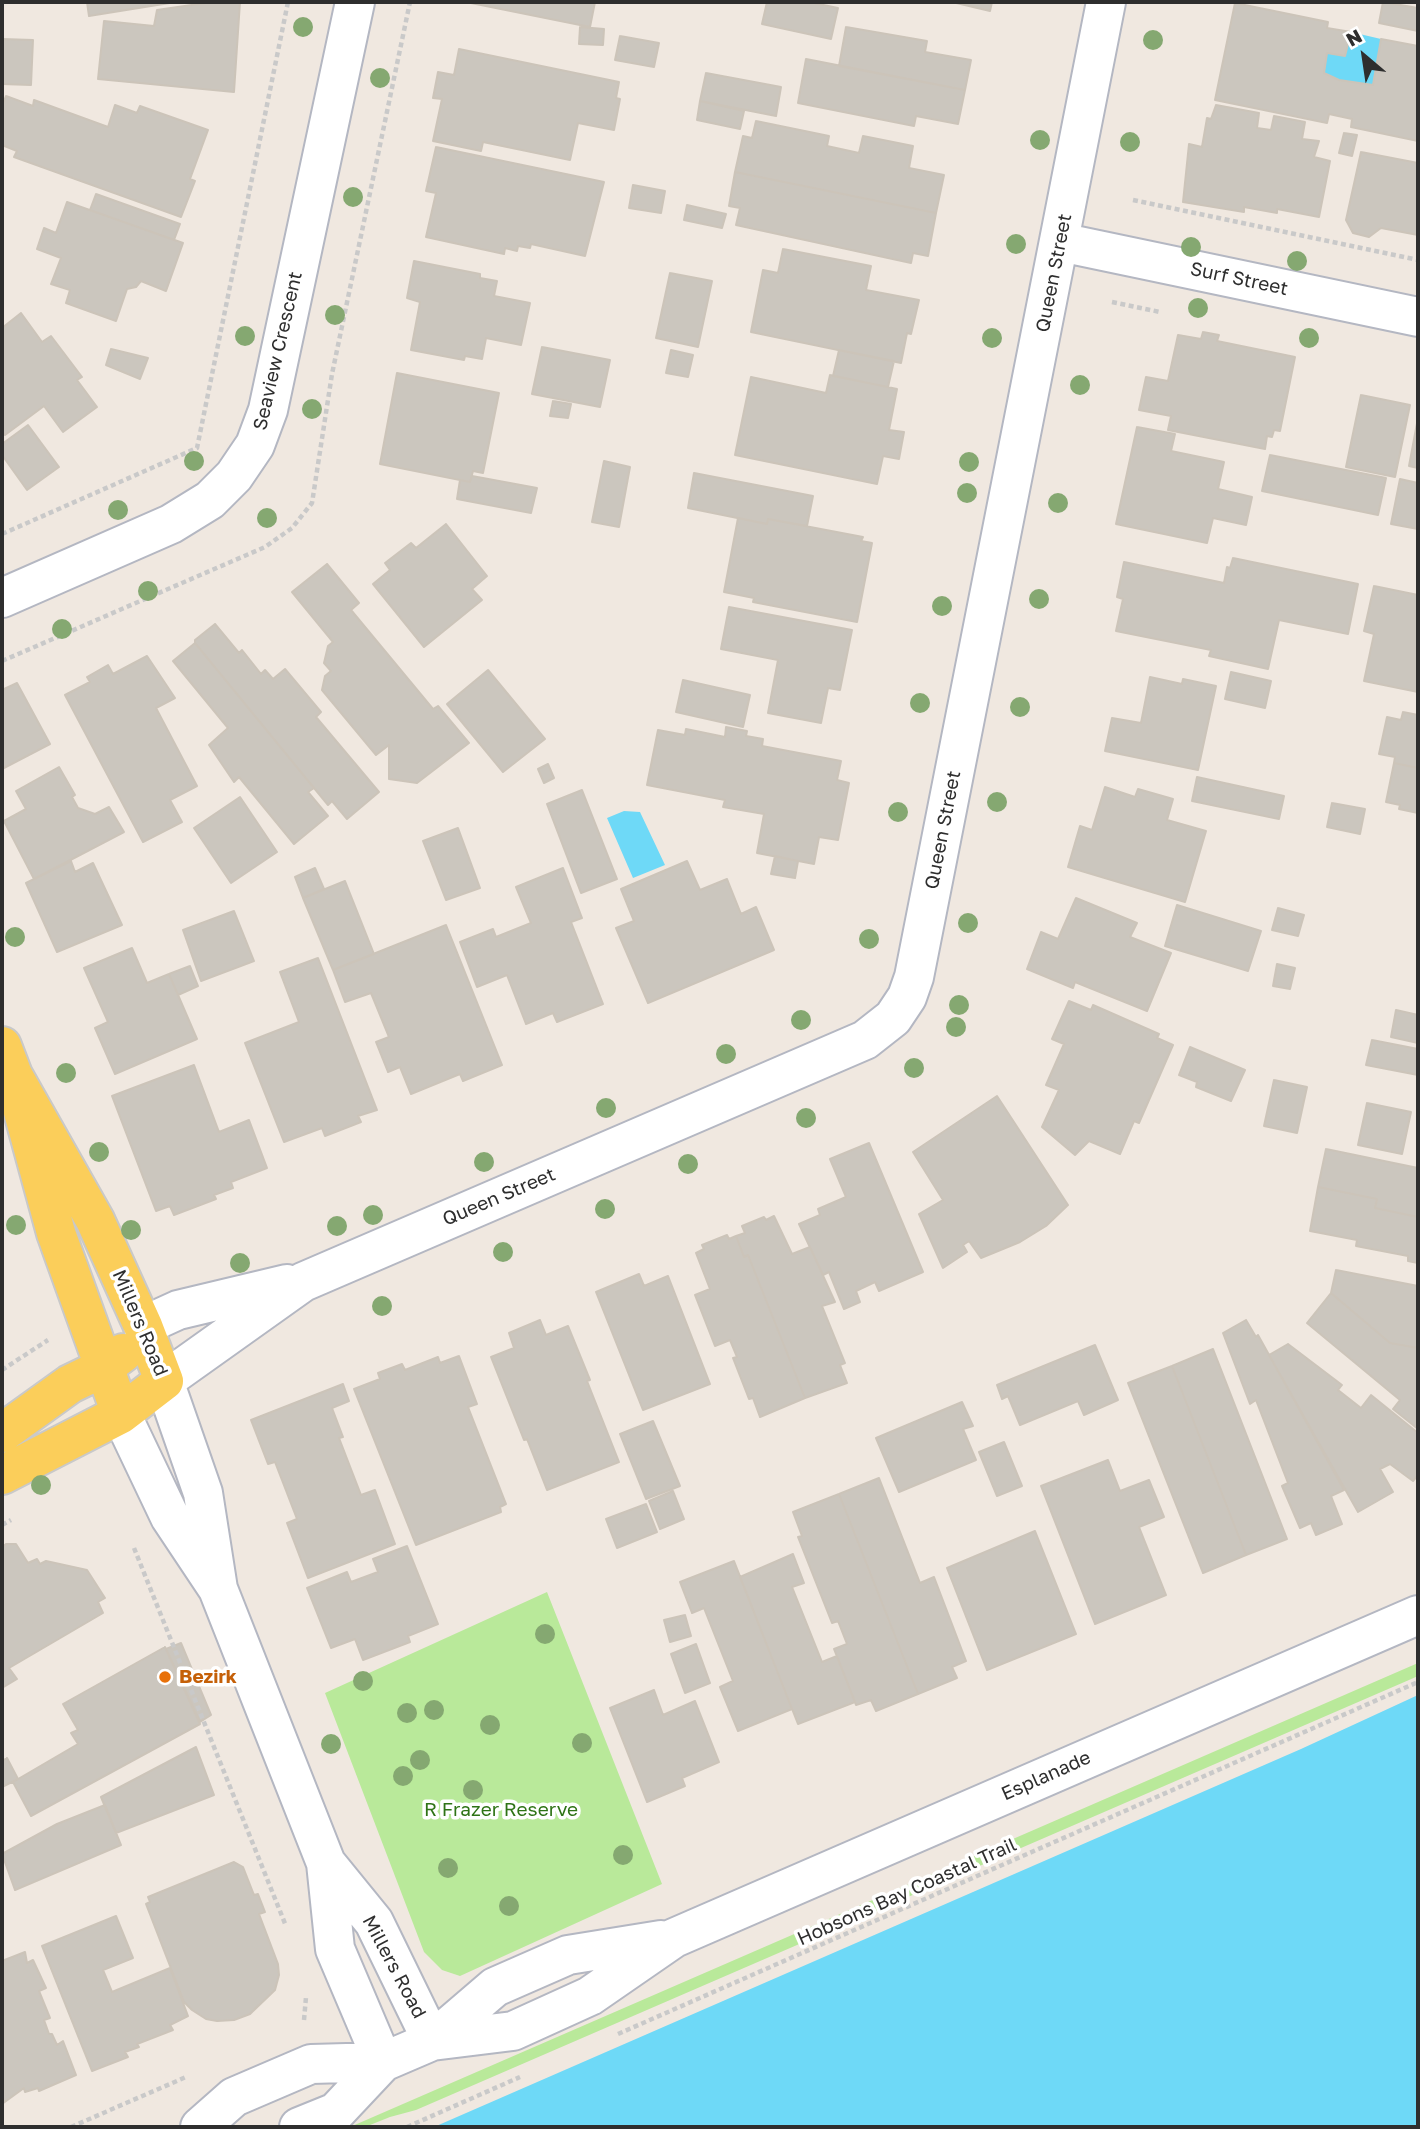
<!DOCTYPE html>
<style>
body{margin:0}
#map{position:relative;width:1420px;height:2129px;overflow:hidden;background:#f0e8e0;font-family:"Golos Text",sans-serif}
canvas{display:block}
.frame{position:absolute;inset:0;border:4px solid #2e2e2e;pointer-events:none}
.north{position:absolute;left:1329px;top:21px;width:70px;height:70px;-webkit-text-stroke:5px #fff;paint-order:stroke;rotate:331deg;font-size:19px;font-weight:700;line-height:28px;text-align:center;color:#2e2e2e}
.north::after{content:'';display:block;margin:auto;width:24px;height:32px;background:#2e2e2e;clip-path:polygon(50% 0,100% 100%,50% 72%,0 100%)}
</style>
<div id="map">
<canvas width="1420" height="2129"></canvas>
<div class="frame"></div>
<div class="north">N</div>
</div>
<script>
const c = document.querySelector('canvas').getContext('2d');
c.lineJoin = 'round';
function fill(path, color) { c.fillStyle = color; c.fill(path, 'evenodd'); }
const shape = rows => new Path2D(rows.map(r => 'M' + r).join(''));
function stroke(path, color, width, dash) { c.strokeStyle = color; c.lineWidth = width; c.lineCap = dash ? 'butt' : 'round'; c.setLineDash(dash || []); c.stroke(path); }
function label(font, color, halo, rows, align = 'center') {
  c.font = font + ' "Golos Text",sans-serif'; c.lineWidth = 7; c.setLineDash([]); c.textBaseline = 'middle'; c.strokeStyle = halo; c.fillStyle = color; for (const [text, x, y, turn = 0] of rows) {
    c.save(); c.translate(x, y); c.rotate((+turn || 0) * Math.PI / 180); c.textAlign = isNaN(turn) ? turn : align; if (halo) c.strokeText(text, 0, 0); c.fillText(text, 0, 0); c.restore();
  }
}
fill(shape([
 [547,1592,662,1884,460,1976,442,1970,424,1952,325,1693],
 [1418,1663,1418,1676,1409,1680,416,2110,390,2117,365,2127,350,2127]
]), '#b9e99a');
fill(shape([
 [1351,32,1381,39,1373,85,1339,80,1324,73,1327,53,1345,55],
 [624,811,640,812,665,865,633,878,607,818],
 [1418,1695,1418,2127,434,2127,1301,1749]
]), '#6ed9f7');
const building = shape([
 [87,2,176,2,89,16,87,2],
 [212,2,240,2,234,92,98,79,104,21,154,26,157,10,212,2],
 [466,2,595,2,590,27,466,2],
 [767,2,809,2,838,8,831,39,762,24,767,2],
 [952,2,992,2,990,11,952,2],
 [1383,2,1418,8,1418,31,1379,23,1383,2],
 [1235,3,1328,22,1327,28,1351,32,1345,56,1327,53,1324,73,1339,80,1373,85,1381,39,1418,46,1418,141,1351,127,1352,119,1329,114,1327,123,1215,100,1235,3],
 [580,27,604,29,603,45,579,44,580,27],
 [846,27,927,41,925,52,971,60,965,90,839,66,846,27],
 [620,36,659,43,654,67,615,60,620,36],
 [2,39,33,40,31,85,2,84,2,39],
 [459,49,619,82,616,98,620,99,614,130,578,123,570,160,483,142,481,151,433,141,442,99,433,98,438,72,454,75,459,49],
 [806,59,965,90,958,124,916,116,914,126,798,103,806,59],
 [706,73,781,87,776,116,700,101,706,73],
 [6,96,33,106,34,100,108,127,115,105,137,113,140,106,208,130,190,179,195,181,181,217,14,157,17,151,2,145,2,106,6,96],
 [700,101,744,111,740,129,697,120,700,101],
 [1216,105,1259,113,1257,128,1271,130,1274,116,1305,122,1302,139,1319,141,1314,157,1330,161,1319,217,1277,209,1277,213,1244,207,1244,212,1183,202,1189,144,1202,147,1207,118,1211,119,1216,105],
 [756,121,829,136,827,146,859,153,863,136,913,146,909,168,944,175,936,213,735,172,743,136,752,138,756,121],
 [1344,133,1357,135,1352,156,1339,153,1344,133],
 [436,147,604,182,585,256,531,244,530,248,518,246,517,251,505,248,504,254,426,237,436,193,426,191,436,147],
 [1361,152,1418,163,1418,235,1381,228,1369,237,1353,233,1346,220,1361,152],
 [735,172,936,213,928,256,913,253,911,263,736,225,740,208,729,206,735,172],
 [633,185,665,191,661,213,629,208,633,185],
 [96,194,180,224,174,240,90,210,96,194],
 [67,202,183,243,166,291,141,281,136,287,127,289,116,321,66,303,70,290,51,284,61,258,37,249,44,228,56,233,67,202],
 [687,205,726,214,722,228,684,220,687,205],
 [783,249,871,266,866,290,919,300,911,334,907,333,901,363,751,332,763,270,778,273,783,249],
 [414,261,480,274,480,278,497,281,494,296,530,303,521,345,486,338,482,359,465,356,464,360,411,350,420,302,407,298,414,261],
 [670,273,712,281,698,347,656,338,670,273],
 [21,313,42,342,51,336,82,377,77,380,97,407,63,432,44,406,5,435,2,432,2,328,21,313],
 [1203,332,1219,335,1217,341,1295,357,1280,431,1274,430,1272,437,1267,436,1265,449,1168,430,1171,416,1139,410,1146,377,1168,381,1178,335,1201,339,1203,332],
 [542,347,610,360,600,407,532,394,542,347],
 [111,349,148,358,140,379,106,365,111,349],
 [671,350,693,355,688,377,666,373,671,350],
 [839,350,894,361,888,387,833,376,839,350],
 [397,373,499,393,483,473,473,471,470,482,380,464,397,373],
 [830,375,897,389,889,430,904,432,899,459,883,456,877,484,735,455,751,377,826,393,830,375],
 [1361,395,1410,405,1395,477,1346,467,1361,395],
 [553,401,571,404,568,418,550,416,553,401],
 [1418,418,1418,468,1409,466,1418,418],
 [28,425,59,467,27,490,2,455,2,444,28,425],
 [1137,427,1175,434,1171,451,1224,462,1218,489,1252,497,1246,525,1213,518,1207,543,1116,524,1137,427],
 [1270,455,1386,478,1378,515,1262,491,1270,455],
 [604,461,630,467,619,527,592,522,604,461],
 [694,473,813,496,807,526,768,519,767,524,688,508,694,473],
 [472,476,537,488,531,513,457,499,460,480,470,482,472,476],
 [1400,479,1418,483,1418,529,1391,524,1400,479],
 [738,518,767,524,768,519,863,537,861,541,872,543,857,622,753,602,754,598,724,592,738,518],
 [446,524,487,576,472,589,482,600,424,647,373,584,390,570,385,563,411,543,416,548,446,524],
 [1233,558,1358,584,1348,634,1279,620,1268,669,1209,656,1211,650,1116,631,1123,599,1117,597,1124,562,1224,583,1227,567,1230,568,1233,558],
 [327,564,359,603,351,610,433,709,438,706,469,743,417,783,389,779,389,745,376,755,322,690,325,676,331,671,324,663,328,646,333,642,292,592,327,564],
 [1374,586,1418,595,1418,692,1364,681,1374,634,1364,631,1374,586],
 [729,607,852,630,840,690,828,688,821,723,768,713,778,660,721,649,729,607],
 [215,624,239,653,242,650,261,674,265,670,273,679,285,669,321,712,316,717,379,792,347,819,332,801,328,805,195,643,195,640,215,624],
 [195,643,314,788,308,792,328,816,294,844,239,777,234,782,209,745,228,728,173,661,195,643],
 [147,656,175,698,156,708,197,786,170,800,182,822,143,842,65,695,90,682,87,677,108,665,113,674,147,656],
 [488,670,545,739,503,772,447,704,488,670],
 [1231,672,1271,681,1265,708,1225,699,1231,672],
 [1150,677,1182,684,1183,679,1216,686,1198,770,1105,751,1112,718,1141,723,1150,677],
 [683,680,750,695,743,727,676,712,683,680],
 [17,683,50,744,2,769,2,690,17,683],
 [1403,712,1418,715,1418,768,1394,763,1395,757,1379,754,1387,717,1401,720,1403,712],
 [726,727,747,731,746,736,763,739,762,746,841,761,837,780,849,783,838,840,819,837,814,864,757,853,764,814,723,807,725,800,647,785,658,730,685,735,686,729,725,737,726,727],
 [1394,763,1418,768,1418,813,1399,809,1400,805,1386,802,1394,763],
 [548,764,554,778,544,783,538,769,548,764],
 [59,767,75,795,72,797,78,808,95,814,109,807,124,832,34,879,4,821,26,809,16,791,59,767],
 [1197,777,1284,796,1279,819,1192,801,1197,777],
 [1105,787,1135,797,1138,789,1173,799,1167,820,1206,831,1185,902,1068,867,1080,826,1092,830,1105,787],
 [582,790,617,879,581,893,547,804,582,790],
 [240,797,277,852,231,883,194,828,240,797],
 [1332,803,1365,809,1360,834,1327,827,1332,803],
 [458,828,480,888,446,900,423,841,458,828],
 [775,856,798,861,795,878,771,874,775,856],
 [71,861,75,872,93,863,122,925,57,952,26,883,71,861],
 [687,861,700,890,727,879,741,914,756,907,774,950,648,1003,616,928,634,921,621,889,687,861],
 [315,868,324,889,303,898,295,877,315,868],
 [563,868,582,918,571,922,603,1004,557,1022,553,1013,526,1024,507,975,477,987,460,942,493,929,496,937,531,923,516,887,563,868],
 [345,881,374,954,333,970,303,898,345,881],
 [1076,898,1137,923,1130,937,1171,953,1147,1011,1075,982,1073,988,1027,969,1041,932,1058,939,1076,898],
 [1177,905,1261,931,1248,971,1165,946,1177,905],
 [1278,908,1304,915,1298,936,1272,930,1278,908],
 [234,911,254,961,201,981,183,930,234,911],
 [446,925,502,1065,463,1081,460,1074,411,1094,400,1067,388,1072,376,1042,389,1037,371,993,345,1002,333,970,446,925],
 [132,948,147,983,169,974,197,1039,115,1074,95,1028,108,1022,84,968,132,948],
 [318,958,377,1110,358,1116,361,1122,325,1136,322,1128,284,1142,245,1043,299,1022,280,972,318,958],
 [1277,964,1295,968,1290,989,1273,986,1277,964],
 [190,966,198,986,178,995,169,974,190,966],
 [1069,1001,1091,1010,1093,1005,1159,1034,1157,1038,1173,1045,1139,1123,1134,1121,1120,1154,1089,1141,1075,1155,1042,1127,1059,1090,1046,1085,1064,1044,1052,1039,1069,1001],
 [1396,1010,1418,1015,1418,1043,1391,1037,1396,1010],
 [1372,1040,1418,1049,1418,1075,1366,1065,1372,1040],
 [1190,1047,1245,1070,1231,1101,1196,1087,1197,1082,1179,1075,1190,1047],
 [194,1065,219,1132,249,1120,267,1168,231,1182,233,1188,214,1195,216,1199,174,1215,170,1206,156,1211,112,1096,194,1065],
 [1274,1080,1307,1087,1297,1133,1264,1126,1274,1080],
 [997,1096,1068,1205,1046,1226,1020,1242,981,1258,969,1241,963,1245,967,1252,943,1268,919,1214,943,1200,913,1152,997,1096],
 [1367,1103,1411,1112,1402,1154,1358,1145,1367,1103],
 [869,1143,923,1272,879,1291,875,1282,856,1291,860,1302,844,1309,829,1272,823,1275,799,1224,820,1215,818,1209,846,1197,830,1159,869,1143],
 [1326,1149,1418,1168,1418,1217,1375,1208,1377,1199,1318,1187,1326,1149],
 [1318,1187,1377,1199,1375,1208,1418,1217,1418,1263,1408,1261,1408,1256,1356,1246,1357,1240,1310,1231,1318,1187],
 [774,1216,792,1254,810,1247,835,1302,822,1306,845,1363,840,1365,847,1383,805,1398,748,1255,744,1257,736,1236,745,1233,742,1226,764,1217,766,1220,774,1216],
 [727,1235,729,1239,736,1236,744,1257,748,1255,805,1398,760,1417,753,1398,749,1399,733,1358,737,1357,730,1340,715,1346,695,1295,710,1289,696,1253,704,1249,702,1245,727,1235],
 [1336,1270,1418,1286,1418,1348,1390,1343,1331,1293,1336,1270],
 [639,1274,644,1286,668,1276,710,1384,643,1410,596,1292,639,1274],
 [1331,1293,1390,1343,1418,1348,1418,1429,1393,1409,1400,1400,1307,1323,1331,1293],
 [540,1320,546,1335,568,1326,590,1380,587,1381,619,1462,547,1490,527,1439,524,1440,491,1357,514,1348,509,1333,540,1320],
 [1246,1320,1256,1337,1258,1335,1344,1490,1331,1496,1342,1524,1316,1535,1311,1523,1300,1528,1282,1486,1288,1483,1256,1400,1250,1404,1223,1333,1246,1320],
 [1288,1344,1342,1385,1338,1390,1361,1408,1371,1395,1418,1433,1418,1475,1413,1481,1390,1464,1380,1469,1393,1492,1358,1512,1269,1355,1288,1344],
 [1095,1345,1118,1400,1084,1415,1078,1401,1020,1425,1008,1396,1002,1399,997,1385,1095,1345],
 [1213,1349,1287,1539,1246,1555,1172,1366,1213,1349],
 [459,1356,477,1404,468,1407,506,1504,500,1507,501,1512,416,1545,354,1389,380,1379,378,1373,402,1364,405,1370,438,1357,440,1363,459,1356],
 [1172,1366,1246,1555,1203,1573,1128,1383,1172,1366],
 [343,1384,349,1401,332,1408,343,1437,339,1438,361,1495,375,1490,395,1544,308,1578,287,1523,297,1519,275,1462,268,1464,251,1420,343,1384],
 [962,1402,973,1426,963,1429,976,1460,899,1492,876,1438,962,1402],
 [653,1421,680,1486,646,1499,620,1434,653,1421],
 [1004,1442,1022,1486,997,1496,979,1452,1004,1442],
 [1108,1460,1120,1491,1149,1480,1164,1517,1139,1527,1166,1595,1095,1624,1041,1486,1108,1460],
 [879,1478,920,1583,934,1577,966,1661,952,1667,957,1678,918,1694,839,1494,879,1478],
 [673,1491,684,1519,660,1529,649,1501,673,1491],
 [839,1494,918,1694,876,1711,871,1700,856,1705,834,1649,847,1644,838,1621,832,1623,798,1537,802,1536,793,1512,839,1494],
 [646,1504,657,1532,617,1548,606,1519,646,1504],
 [1035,1531,1076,1634,987,1670,947,1568,1035,1531],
 [6,1544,16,1544,28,1563,37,1559,40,1564,46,1561,87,1570,105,1598,98,1602,103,1613,9,1668,17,1679,2,1688,2,1547,6,1544],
 [407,1546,438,1624,408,1636,410,1642,363,1660,355,1639,331,1648,307,1588,347,1572,351,1582,378,1572,373,1559,407,1546],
 [793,1554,804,1583,792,1587,822,1662,837,1656,855,1702,798,1724,740,1577,793,1554],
 [734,1561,792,1709,738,1731,720,1687,733,1681,704,1608,692,1613,680,1582,734,1561],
 [685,1615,691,1636,670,1642,664,1620,685,1615],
 [181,1643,211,1715,200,1722,166,1649,181,1643],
 [696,1644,710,1683,685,1693,671,1654,696,1644],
 [165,1647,200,1724,31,1816,13,1782,78,1744,71,1733,78,1730,63,1704,165,1647],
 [654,1690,663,1715,695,1701,719,1762,682,1778,685,1786,647,1802,610,1708,654,1690],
 [196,1747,214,1795,116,1833,101,1797,196,1747],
 [7,1758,18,1779,2,1787,2,1761,7,1758],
 [105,1805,121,1845,15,1890,2,1854,57,1824,105,1805],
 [234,1862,243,1867,254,1895,258,1894,265,1912,259,1914,278,1964,279,1975,275,1990,250,2014,234,2020,217,2021,206,2019,192,2010,184,2002,146,1904,150,1902,148,1897,234,1862],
 [116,1916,133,1958,103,1970,112,1992,170,1968,188,2016,170,2025,173,2030,137,2044,139,2047,125,2052,128,2057,92,2071,42,1946,116,1916],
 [25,1952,27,1963,33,1960,46,1988,39,1991,50,2018,44,2020,49,2034,52,2034,57,2045,63,2041,76,2075,39,2091,38,2088,25,2092,24,2088,2,2104,2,1961,25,1952]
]);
fill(building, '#cbc6be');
stroke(building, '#ccc4b9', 2);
const minor = shape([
 [1060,242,1418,317],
 [2,598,171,524,210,500,234,476,255,445,268,410,355,2],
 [143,1326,178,1310,287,1284],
 [121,1414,170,1517,218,1589,326,1863,335,1949,383,2062],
 [218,1589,203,1493,164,1381,303,1282,865,1040,893,1018,907,997,914,977,1106,2],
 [326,1863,374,1922,432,2041],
 [432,2041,495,1987,568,1955,661,1940],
 [200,2127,234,2097,311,2064,383,2062,432,2041,513,2031,590,1996,674,1938,1418,1615],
 [299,2127,336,2112,383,2062]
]);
const major = shape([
 [2,1046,13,1075,56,1233,121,1414],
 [2,1433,70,1384,103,1368,123,1353],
 [2,1475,121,1414,164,1381,143,1326,95,1220,13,1075]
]);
stroke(minor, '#b4b7c2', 42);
stroke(major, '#c9c9c9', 42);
stroke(shape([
 [1133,200,1418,260],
 [1112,302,1160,312],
 [2,534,197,448,288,2],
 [2,661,265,547,292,528,312,503,332,374,410,2],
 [2,1370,48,1340],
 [2,1525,11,1520],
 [134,1548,286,1926],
 [304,2020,306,1997],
 [618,2034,1418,1682],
 [71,2127,186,2077],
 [407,2127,520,2077]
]), '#c9c9c9', 4.5, [5, 3.5]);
stroke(minor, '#fff', 38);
stroke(major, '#fbce5a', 38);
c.fillStyle = '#85a871';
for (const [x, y] of [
 [303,27],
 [1153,40],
 [380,78],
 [1040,140],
 [1130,142],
 [353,197],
 [1016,244],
 [1191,247],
 [1297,261],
 [1198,308],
 [335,315],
 [245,336],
 [992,338],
 [1309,338],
 [1080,385],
 [312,409],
 [194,461],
 [969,462],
 [967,493],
 [1058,503],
 [118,510],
 [267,518],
 [148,591],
 [1039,599],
 [942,606],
 [62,629],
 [920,703],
 [1020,707],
 [997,802],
 [898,812],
 [968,923],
 [15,937],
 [869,939],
 [959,1005],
 [801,1020],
 [956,1027],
 [726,1054],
 [914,1068],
 [66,1073],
 [606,1108],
 [806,1118],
 [99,1152],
 [484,1162],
 [688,1164],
 [605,1209],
 [373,1215],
 [16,1225],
 [337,1226],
 [131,1230],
 [503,1252],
 [240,1263],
 [382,1306],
 [41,1485],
 [545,1634],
 [363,1681],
 [434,1710],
 [407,1713],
 [490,1725],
 [582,1743],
 [331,1744],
 [420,1760],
 [403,1776],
 [473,1790],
 [623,1855],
 [448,1868],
 [509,1906]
]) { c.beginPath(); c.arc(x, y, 10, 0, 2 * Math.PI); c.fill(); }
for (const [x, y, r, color] of [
 [165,1677,7,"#e8710a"]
]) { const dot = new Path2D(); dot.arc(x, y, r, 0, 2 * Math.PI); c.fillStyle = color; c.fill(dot); stroke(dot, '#fff', 2.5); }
label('19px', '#2e2e2e', '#fff', [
 ["Queen Street",1054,273,-79],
 ["Surf Street",1239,279,12],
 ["Seaview Crescent",278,351,-77],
 ["Queen Street",943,830,-79],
 ["Queen Street",499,1197,-23],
 ["Millers Road",140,1323,67],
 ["Esplanade",1046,1776,-24],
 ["Hobsons Bay Coastal Trail",907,1892,-24],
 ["Millers Road",394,1967,62]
]);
label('bold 19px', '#c56008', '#fff', [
 ["Bezirk",179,1677]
], 'left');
label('19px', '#2e7316', '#fff', [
 ["R Frazer Reserve",501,1810]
]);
</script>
